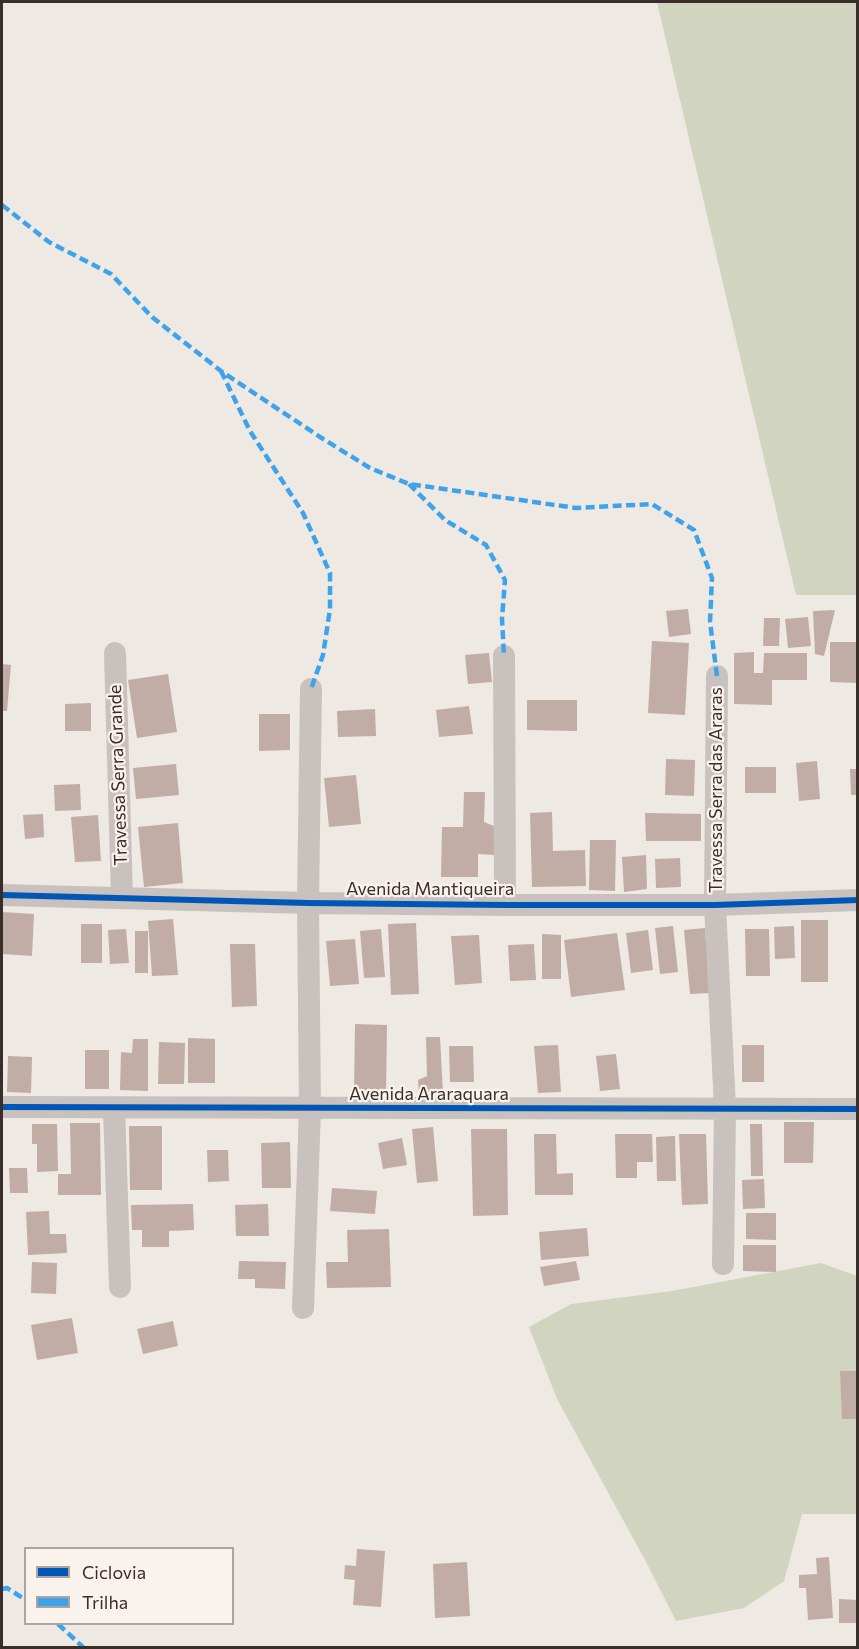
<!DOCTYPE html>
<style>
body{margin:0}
#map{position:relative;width:859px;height:1649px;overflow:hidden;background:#efe9e4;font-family:Commissioner,sans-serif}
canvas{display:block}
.frame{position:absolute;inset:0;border:3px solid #392e2a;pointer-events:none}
.legend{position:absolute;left:24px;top:1547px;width:210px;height:78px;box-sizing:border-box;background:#faf3ed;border:2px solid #ada49f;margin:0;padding:8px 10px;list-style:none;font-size:18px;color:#392e2a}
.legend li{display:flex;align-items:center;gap:12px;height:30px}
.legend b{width:30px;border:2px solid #ada49f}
</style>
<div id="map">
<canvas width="859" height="1649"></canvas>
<div class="frame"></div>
<ul class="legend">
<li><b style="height:8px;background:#0057b8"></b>Ciclovia</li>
<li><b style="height:8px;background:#3fa3eb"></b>Trilha</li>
</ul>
</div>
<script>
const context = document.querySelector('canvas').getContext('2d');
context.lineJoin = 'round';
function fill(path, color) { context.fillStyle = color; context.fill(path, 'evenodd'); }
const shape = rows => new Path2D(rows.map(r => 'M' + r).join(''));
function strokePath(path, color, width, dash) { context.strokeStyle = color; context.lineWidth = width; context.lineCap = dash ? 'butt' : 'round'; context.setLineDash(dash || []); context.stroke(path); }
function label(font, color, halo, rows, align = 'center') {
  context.font = font + ' Commissioner,sans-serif'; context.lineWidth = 4.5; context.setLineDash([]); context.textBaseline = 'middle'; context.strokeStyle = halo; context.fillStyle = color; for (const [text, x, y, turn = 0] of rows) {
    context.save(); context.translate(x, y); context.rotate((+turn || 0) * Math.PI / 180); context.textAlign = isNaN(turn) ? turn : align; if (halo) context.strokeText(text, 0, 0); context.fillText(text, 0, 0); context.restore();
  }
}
const green = shape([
 [657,2,857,2,857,595,796,595],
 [821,1263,857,1276,857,1514,802,1514,784,1581,744,1608,676,1621,645,1560,557,1399,529,1327,571,1304,672,1291]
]);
const building = shape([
 [688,609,691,634,669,637,666,611],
 [835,610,824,656,815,654,813,611],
 [808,617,811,646,788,648,785,619],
 [764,618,780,618,779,646,763,646],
 [652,641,689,643,685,715,648,713],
 [830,642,858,642,858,683,830,682],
 [754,652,754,673,763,673,764,653,807,653,807,680,772,680,772,705,734,704,734,653],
 [489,653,492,682,468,684,465,655],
 [2,664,11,665,7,711,2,711],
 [168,674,177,732,137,738,128,680],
 [527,700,577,700,577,731,527,730],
 [91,703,91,731,65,731,65,704],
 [469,706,473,734,439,737,436,710],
 [375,709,376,736,338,737,337,711],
 [259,714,290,714,290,750,259,751],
 [666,759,695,760,694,796,665,795],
 [817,761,820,799,799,801,796,763],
 [176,764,179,795,136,799,133,768],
 [745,767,776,767,776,793,745,793],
 [850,769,858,769,858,795,851,795],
 [356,775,361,824,329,827,324,778],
 [80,784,81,810,55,811,54,785],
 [464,792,485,792,484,822,494,826,494,855,478,854,478,877,441,877,442,827,463,827],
 [552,812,553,851,585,850,586,886,532,887,530,813],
 [645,813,701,814,701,841,646,841],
 [43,814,44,837,25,839,23,815],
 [98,815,101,861,75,862,71,817],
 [178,823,183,883,144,887,138,827],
 [590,840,616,840,615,891,589,890],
 [646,855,647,889,624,892,622,857],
 [680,858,681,887,656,888,655,859],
 [2,912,34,914,32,956,2,954],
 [173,919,178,975,152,976,148,921],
 [801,920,828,920,828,982,801,982],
 [416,923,419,994,391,995,388,924],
 [81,924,102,924,102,963,81,963],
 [673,926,678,972,660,974,655,928],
 [794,926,795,958,775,959,774,927],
 [705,928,710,993,690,994,684,930],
 [126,929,129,963,110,964,108,930],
 [381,929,385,977,364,978,360,931],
 [745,929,769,929,770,976,746,976],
 [648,930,653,970,631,973,626,933],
 [135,931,148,931,148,973,135,973],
 [617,933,625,990,571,997,564,940],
 [542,934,561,935,561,979,542,979],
 [479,935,482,983,455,985,451,936],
 [355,939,359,984,330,986,326,941],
 [230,944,255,944,257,1006,232,1007],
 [534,944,536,980,510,981,508,945],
 [355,1024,387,1025,386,1094,354,1093],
 [426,1037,440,1037,443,1093,419,1093,418,1080,427,1076],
 [188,1038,215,1039,215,1083,188,1083],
 [133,1039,148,1039,148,1091,120,1090,121,1052,132,1053],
 [159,1042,185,1043,184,1084,158,1084],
 [558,1045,561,1092,538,1093,534,1046],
 [742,1045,764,1045,764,1082,742,1082],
 [449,1046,473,1046,474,1082,450,1082],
 [85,1050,109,1050,109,1089,85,1089],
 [616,1054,620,1089,600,1091,596,1056],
 [8,1056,32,1057,31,1093,7,1092],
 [784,1122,814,1122,813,1163,784,1163],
 [70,1123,100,1123,101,1195,58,1195,58,1174,71,1174],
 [32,1124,57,1124,58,1171,37,1172,37,1144,32,1144],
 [750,1124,762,1124,763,1176,751,1176],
 [129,1126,162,1126,162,1190,130,1190],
 [433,1127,438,1181,417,1183,412,1129],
 [471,1129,507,1129,508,1215,473,1216],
 [534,1134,556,1134,557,1174,573,1173,573,1195,535,1195],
 [615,1134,652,1134,653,1162,637,1162,637,1178,616,1178],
 [679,1134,706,1134,708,1204,682,1205],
 [675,1136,676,1181,657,1181,656,1137],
 [402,1138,407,1165,383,1169,378,1143],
 [290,1142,291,1188,262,1188,261,1143],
 [207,1150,228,1150,229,1181,208,1182],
 [9,1168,27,1168,28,1193,10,1193],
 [764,1179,765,1208,743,1209,742,1180],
 [332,1188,377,1191,375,1214,330,1211],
 [193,1204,194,1230,169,1231,169,1247,142,1247,142,1230,132,1230,131,1205],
 [268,1204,269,1236,236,1236,235,1205],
 [49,1211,50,1234,66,1234,67,1253,28,1255,26,1212],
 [746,1213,776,1213,776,1240,746,1239],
 [587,1228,589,1256,541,1260,539,1232],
 [389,1229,391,1287,327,1288,326,1262,348,1262,347,1230],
 [743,1245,776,1245,776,1272,743,1271],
 [239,1261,286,1262,285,1289,255,1288,255,1279,238,1279],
 [576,1261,580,1280,544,1286,540,1267],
 [32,1262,57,1263,56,1294,31,1293],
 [72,1318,78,1353,37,1360,31,1325],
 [173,1321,178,1346,143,1354,137,1329],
 [840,1371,858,1371,858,1419,842,1419],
 [357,1549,385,1551,381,1607,353,1605,355,1580,344,1579,345,1565,356,1566],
 [829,1557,833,1618,808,1620,806,1588,799,1588,799,1575,817,1574,816,1558],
 [467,1562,470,1616,435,1618,433,1564],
 [839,1599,858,1600,858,1623,839,1623]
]);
const street = shape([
 [115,653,122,898],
 [504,656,505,905],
 [717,676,715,905,725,1108,723,1264],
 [2,895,308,903,505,905,715,905,858,900],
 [2,1107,858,1109],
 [114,1108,120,1287],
 [303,1308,310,1109,308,903,311,689]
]);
const quiet = shape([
 [2,205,49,242,111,274,152,317,221,371,320,437,370,468,409,484,576,508,652,504,694,530,712,578,710,622,717,676],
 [221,371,250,431,303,513,330,573,330,609,323,655,311,689],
 [409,484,445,520,486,545,505,580,502,619,504,656],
 [2,1589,7,1588,26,1600],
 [58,1624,84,1648]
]);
const cycleway = shape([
 [2,895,308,903,505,905,715,905,858,900],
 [2,1107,858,1109]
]);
const streetNames = [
 ["Travessa Serra Grande",118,775,-92],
 ["Travessa Serra das Araras",716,790,-90],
 ["Avenida Mantiqueira",430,889],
 ["Avenida Araraquara",429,1094]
];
fill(green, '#d1d4bf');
fill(building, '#c2aca6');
strokePath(street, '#c8c1bd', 22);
strokePath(quiet, '#3fa3eb', 4.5, [9, 4.5]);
strokePath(cycleway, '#0057b8', 6);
label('18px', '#392e2a', '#faf3ed', streetNames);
</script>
